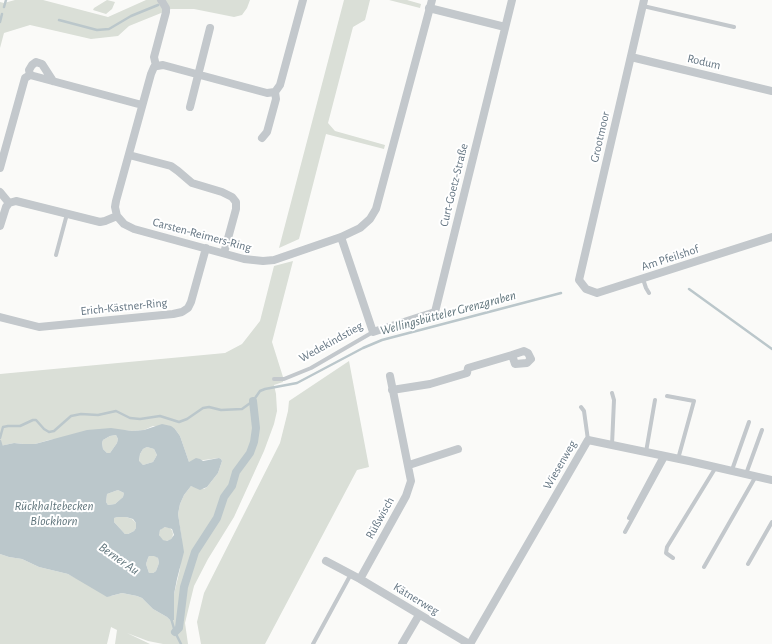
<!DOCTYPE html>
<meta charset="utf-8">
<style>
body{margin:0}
canvas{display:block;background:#fafaf8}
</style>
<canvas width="772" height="644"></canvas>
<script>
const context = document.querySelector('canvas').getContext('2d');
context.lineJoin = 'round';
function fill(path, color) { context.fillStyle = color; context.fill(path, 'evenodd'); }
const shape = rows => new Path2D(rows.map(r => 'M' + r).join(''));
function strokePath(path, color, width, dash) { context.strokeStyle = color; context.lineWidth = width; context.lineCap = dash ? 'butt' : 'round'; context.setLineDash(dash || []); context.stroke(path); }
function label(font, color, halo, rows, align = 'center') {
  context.font = font + ' "Alegreya Sans",sans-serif'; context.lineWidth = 4; context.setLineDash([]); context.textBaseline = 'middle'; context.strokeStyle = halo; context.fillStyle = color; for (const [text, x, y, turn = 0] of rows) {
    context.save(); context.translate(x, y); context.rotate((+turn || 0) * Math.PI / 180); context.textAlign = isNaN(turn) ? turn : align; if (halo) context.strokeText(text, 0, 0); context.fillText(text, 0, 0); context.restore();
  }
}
const green = shape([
 [15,0,43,0,108,17,146,0,250,0,247,8,242,15,234,17,194,9,171,9,129,26,118,36,91,39,30,25,4,33,0,48,0,2,4,3],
 [107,0,115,2,112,9,106,14,93,10,94,8],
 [344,0,370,0,365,20,353,27,328,123,335,131,385,145,384,149,326,134,299,239,279,248],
 [389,0,407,0,421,4,420,8],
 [293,261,272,342,283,377,283,382,274,385,276,394,277,411,274,424,264,451,234,517,208,559,194,586,185,623,188,644,163,644,148,641,127,633,150,644,115,644,117,630,111,627,107,644,0,644,0,554,9,557,22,559,39,567,68,574,111,596,122,593,137,596,142,598,153,609,167,617,171,621,174,620,174,594,180,569,182,541,178,514,180,504,184,495,191,486,204,489,207,487,218,473,222,461,221,459,219,458,189,462,180,436,175,429,153,426,144,430,132,431,123,430,49,440,35,444,23,444,14,443,0,446,0,374,225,353,242,344,260,321,274,266],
 [349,361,369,467,357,470,265,644,201,644,197,622,204,593,280,443,288,411,289,401],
 [116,435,118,439,117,443,110,453,107,453,103,449,102,443,103,440,110,436],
 [147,447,154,449,157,455,153,462,143,465,139,462,140,454,143,449],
 [118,490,124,493,123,497,115,504,108,505,106,502,107,494],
 [118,517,126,517,132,519,136,523,136,528,134,531,128,534,125,534,114,522,114,518],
 '159 534a7 7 0 1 1 14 0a7 7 0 1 1-14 0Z',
 [154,555,158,558,159,563,156,571,153,573,149,573,146,564,148,558,149,556]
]);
const water = shape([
 [162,424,171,426,175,429,180,436,189,462,196,458,200,459,203,461,219,458,221,459,222,461,218,473,207,487,200,490,191,486,184,495,180,504,178,514,184,552,177,579,174,594,174,620,171,621,167,617,153,609,142,598,137,596,122,593,107,597,68,574,39,567,22,559,9,557,0,554,0,446,14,443,23,444,35,444,87,430,111,428,132,431,144,430],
 [116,435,118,439,117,443,110,453,107,453,103,449,102,443,103,440,110,436],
 [147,447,154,449,157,455,153,462,143,465,139,461,140,454,143,449],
 [118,490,124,493,123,497,115,504,108,505,106,502,107,494],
 [118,517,126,517,133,519,136,523,136,528,134,531,128,534,125,534,114,522,114,518],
 [165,527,172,529,174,535,171,539,167,541,163,540,159,535,160,530],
 [154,556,158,558,159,563,156,571,153,573,149,573,146,564,148,558,149,556]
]);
const stream = shape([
 [4,7,6,0],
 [59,20,97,30,109,29,131,16,158,5],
 [0,22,2,14],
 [689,289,772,349],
 [0,438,3,427,8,426,20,426,33,420,36,420,44,429,49,432,54,431,71,416,81,414,98,415,116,411,130,418,140,419,160,416,179,422,187,419,203,408,209,407,221,410,242,409,253,401,260,391,265,389,297,383,363,348,382,340,561,293],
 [0,441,2,448],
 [171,618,175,632,181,644]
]);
const canal = shape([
 [175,632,179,628,184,587,195,552,217,518,224,497,232,486,236,472,250,453,254,442,256,428,253,401]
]);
const lane = shape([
 [643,6,734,27],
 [56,255,67,214],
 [643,279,646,288,649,293],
 [274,379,284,379,311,368,373,332],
 [667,396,694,401,678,459],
 [581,407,584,411,588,440],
 [612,445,614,400,612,393],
 [646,452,655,400],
 [732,470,749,422],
 [746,474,762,430],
 [629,518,662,456],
 [625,532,666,457],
 [673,558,666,553,667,547,716,467],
 [748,564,772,522],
 [704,567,756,476],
 [313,644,351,574]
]);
const street = shape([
 [303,0,280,85,275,92,267,93,163,65,157,66,154,67,151,74,116,201,115,207,117,216,124,224,134,229,244,259,263,261,274,260,341,237,360,228,370,219,376,209,432,0],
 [644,0,579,280,586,289,597,293,772,237],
 [429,8,505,27],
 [631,57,772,91],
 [156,66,154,57,166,12,166,8,161,0],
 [53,81,42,64,36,62,32,65,29,70,30,75,142,105],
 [190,107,210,28],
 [262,138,267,132,276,99,275,92],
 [129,155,171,166,178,171,192,183,222,192,232,197,236,202,236,209,224,253],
 [0,168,25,78,30,75],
 [0,192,9,203],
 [0,226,6,207,9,203,16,201,100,222,105,221,117,216],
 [341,237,373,332,435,312,512,0],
 [0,317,39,327,173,314,182,312,188,308,191,302,206,248],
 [392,390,430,384,467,373,468,368,512,355,515,364,527,363,531,359,528,353,524,351,512,355],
 [409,465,458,449],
 [326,561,360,579,469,644],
 [360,579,406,496,411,481,390,376],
 [402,644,419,615],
 [470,644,588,440,689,461,772,480]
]);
const streetNames = [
 ["Rodum",704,62,13],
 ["Grootmoor",600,137,-77],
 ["Curt-Goetz-Straße",454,185,-76],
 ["Carsten-Reimers-Ring",202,235,15],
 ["Am Pfeilshof",670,258,-18],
 ["Erich-Kästner-Ring",124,307,-6],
 ["Wedekindstieg",331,342,-29],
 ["Wiesenweg",560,465,-60],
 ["Rüßwisch",380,518,-61],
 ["Kätnerweg",416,599,31]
];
const waterNames = [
 ["Wellingsbütteler Grenzgraben",448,313,-15],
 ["Rückhaltebecken",54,506],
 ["Blockhorn",54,521],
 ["Berner Au",119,559,35]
];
fill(green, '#dadfd7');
fill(water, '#bbc7cb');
strokePath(stream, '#bbc7cb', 2.5);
strokePath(canal, '#bbc7cb', 8);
strokePath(lane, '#c3c8cc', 4);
strokePath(street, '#c3c8cc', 8);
label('12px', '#657683', '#fff', streetNames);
label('italic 13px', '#60757c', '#fff', waterNames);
</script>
